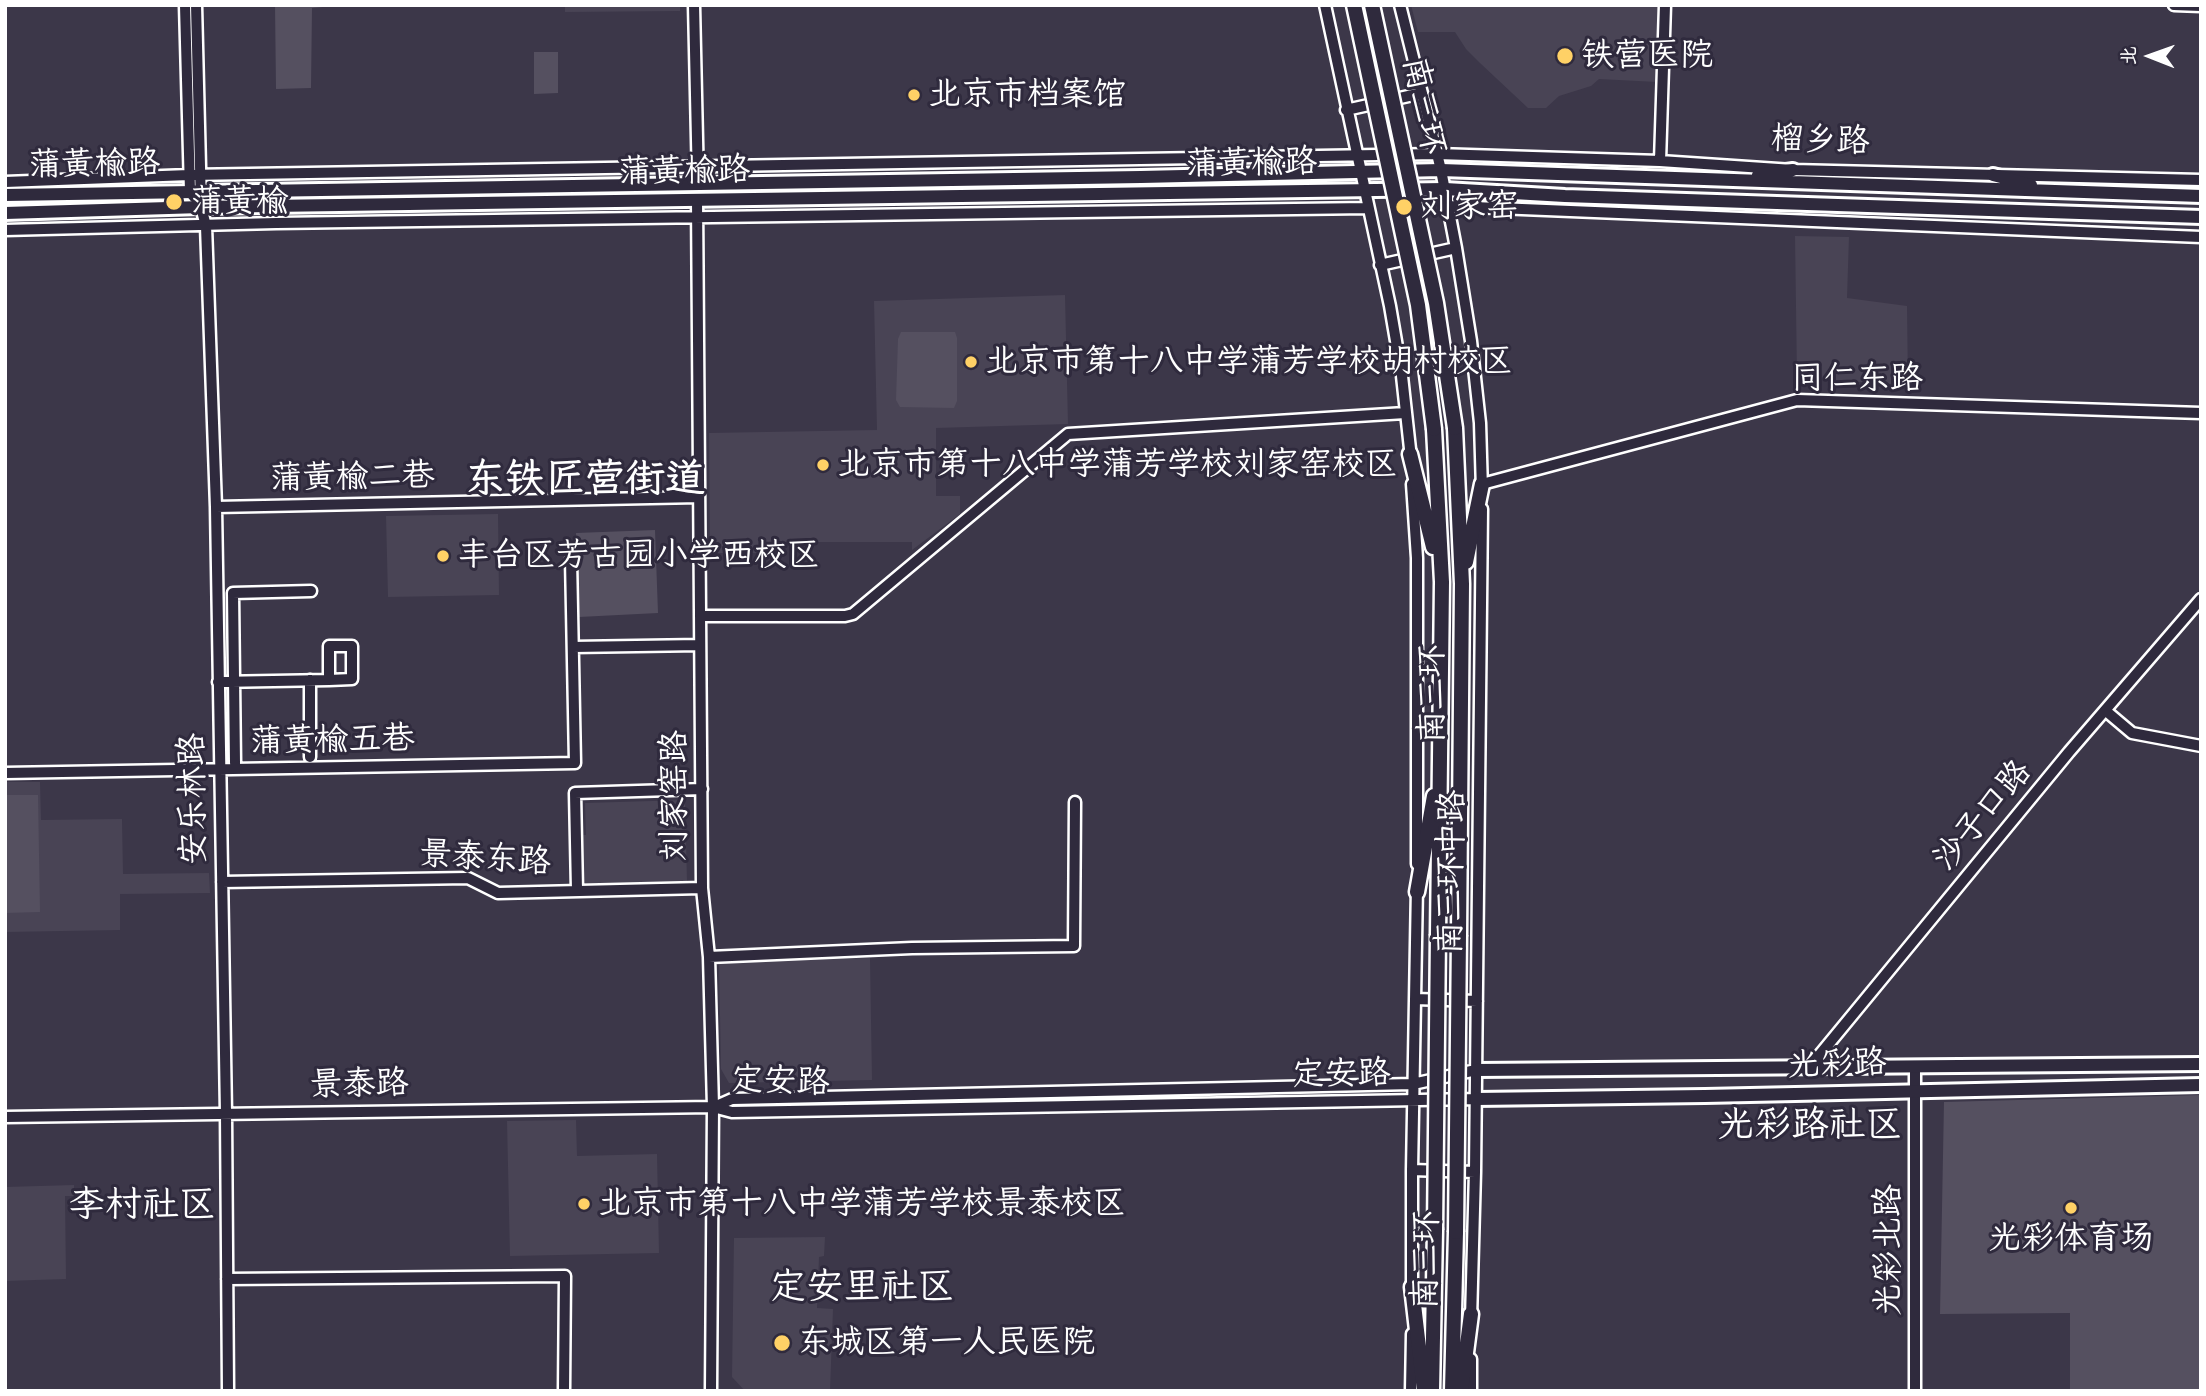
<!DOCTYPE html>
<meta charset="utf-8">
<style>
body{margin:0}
#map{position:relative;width:2206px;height:1396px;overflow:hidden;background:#3c3749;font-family:Caveat,"LXGW WenKai TC",sans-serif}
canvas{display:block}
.frame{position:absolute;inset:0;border:7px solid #fff;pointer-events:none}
.north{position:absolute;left:2115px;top:21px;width:70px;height:70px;-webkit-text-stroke:5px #2f2a3d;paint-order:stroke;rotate:271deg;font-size:19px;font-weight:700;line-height:28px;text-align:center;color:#fff}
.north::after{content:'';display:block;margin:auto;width:24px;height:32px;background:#fff;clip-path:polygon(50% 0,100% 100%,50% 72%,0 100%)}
</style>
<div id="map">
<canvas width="2206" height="1396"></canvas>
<div class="frame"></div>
<div class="north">北</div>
</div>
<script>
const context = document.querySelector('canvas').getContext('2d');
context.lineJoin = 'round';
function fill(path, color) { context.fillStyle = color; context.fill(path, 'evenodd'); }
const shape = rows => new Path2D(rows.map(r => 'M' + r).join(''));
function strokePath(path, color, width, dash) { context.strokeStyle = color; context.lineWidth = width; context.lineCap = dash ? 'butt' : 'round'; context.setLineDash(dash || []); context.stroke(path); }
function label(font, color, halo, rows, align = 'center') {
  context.font = font + ' Caveat,"LXGW WenKai TC",sans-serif'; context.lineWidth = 6; context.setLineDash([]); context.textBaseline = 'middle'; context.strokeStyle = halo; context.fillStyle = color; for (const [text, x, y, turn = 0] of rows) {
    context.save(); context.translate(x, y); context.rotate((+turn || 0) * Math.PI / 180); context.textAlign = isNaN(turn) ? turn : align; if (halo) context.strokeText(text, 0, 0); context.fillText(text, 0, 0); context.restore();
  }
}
const built = shape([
 [565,5,680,5,680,11,565,12],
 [1411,5,1659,5,1657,82,1599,79,1591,86,1559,96,1546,108,1528,108,1480,63,1466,49,1455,32,1418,32],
 [1795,236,1849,237,1847,298,1907,306,1908,385,1797,378],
 [1065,295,1068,424,936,428,936,496,960,496,960,514,912,550,912,542,783,542,783,553,710,553,709,433,877,430,874,301],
 [498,514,499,595,388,597,386,516],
 [5,782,40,782,41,820,122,819,123,874,209,873,210,893,120,894,120,930,5,932],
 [685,800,687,882,581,884,580,835,586,835,585,803],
 [870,958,872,1080,729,1083,721,1069,719,961],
 [576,1120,577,1156,657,1154,659,1253,510,1256,507,1121],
 [74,1185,74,1196,65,1196,66,1279,5,1281,5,1187],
 [825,1237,824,1256,819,1257,817,1308,833,1309,830,1391,745,1391,732,1377,734,1238]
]);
const green = shape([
 [275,5,345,5,312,8,311,88,276,89],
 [534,52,558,52,558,93,534,94],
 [901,332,955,332,957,338,957,401,954,408,900,407,896,400,898,339],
 [655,530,658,613,579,617,576,533],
 [5,795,38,795,40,912,5,913],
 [2201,1095,2201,1391,2070,1391,2070,1313,1940,1314,1944,1102]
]);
const minor = shape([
 [185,5,190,191,193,196],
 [196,5,201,207,206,226,216,507,226,1113,228,1391],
 [694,5,698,184],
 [1325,5,1390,306,1402,376,1411,458],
 [1400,5,1441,170,1456,248,1471,341,1480,423,1482,490],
 [2174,5,2201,6],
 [1346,110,1422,93],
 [1660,161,1665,5],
 [5,182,189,175,1437,154,1660,161,1793,170,2201,180],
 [697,200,702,888,709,957,713,1107,711,1391],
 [1449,206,2201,237],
 [5,230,276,223,1368,208],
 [1380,265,1456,248],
 [1412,484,1417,558,1417,864],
 [1482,484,1797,400,2201,413],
 [216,507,699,497],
 [700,616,845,616,853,614,1068,434,1405,413],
 [573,647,700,645],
 [218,682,329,680,329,646,352,646,352,679,329,680],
 [2106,711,2132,733,2201,746],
 [310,757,310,680],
 [235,763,233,593,311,591],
 [5,773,575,763,571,559],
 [222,882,468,878,498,893,702,888],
 [577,890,575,793,702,789],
 [709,957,912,948,1074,946,1075,802],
 [1415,999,1477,1001],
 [1808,1069,2069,752,2201,599],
 [714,1107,732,1099,1413,1084,1476,1070],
 [5,1117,713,1107,732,1112,1476,1099],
 [1412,1170,1475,1172],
 [227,1279,565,1276,564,1391],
 [1412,1291,1412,1170,1417,886],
 [1471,1319,1475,1172,1482,509],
 [1411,1391,1412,1334],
 [1471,1391,1471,1359],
 [1915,1391,1915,1067]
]);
const major = shape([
 [1758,175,1793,170],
 [1993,175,2031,185],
 [5,195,1141,177,1441,170,2201,196],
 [5,213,201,207,1445,189,1565,196,2201,217],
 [1476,1070,2201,1064],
 [1476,1099,1705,1096,2201,1085]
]);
const highway = shape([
 [1455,428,1462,584,1459,935],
 [1434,429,1442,582,1438,934],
 [1410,454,1433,547],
 [1466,562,1482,484],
 [1417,892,1434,796],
 [1412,1287,1424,1391],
 [1432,1391,1435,1230],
 [1452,1391,1456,1232],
 [1461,1391,1471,1314]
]);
const highwayBridge = shape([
 [1354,5,1418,305,1434,429],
 [1372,5,1436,303,1455,428],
 [1435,1230,1438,934],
 [1456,1232,1459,935]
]);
const markers = [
 [1565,56,9,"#ffd166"],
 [914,95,7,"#ffd166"],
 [174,202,9,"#ffd166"],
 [1404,207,9,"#ffd166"],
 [971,362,7,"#ffd166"],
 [823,465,7,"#ffd166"],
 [443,556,7,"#ffd166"],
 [584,1204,7,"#ffd166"],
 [2071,1208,7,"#ffd166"],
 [782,1343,9,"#ffd166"]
];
const poiNames = [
 ["铁营医院",1581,56],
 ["北京市档案馆",928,95],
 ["蒲黄榆",190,202],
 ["刘家窑",1420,207],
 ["北京市第十八中学蒲芳学校胡村校区",985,362],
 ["北京市第十八中学蒲芳学校刘家窑校区",837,465],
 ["丰台区芳古园小学西校区",457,556],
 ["北京市第十八中学蒲芳学校景泰校区",598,1204],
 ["光彩体育场",2071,1239,"center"],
 ["东城区第一人民医院",798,1343]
];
const streetNames = [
 ["南三环",1423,106,78],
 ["榴乡路",1820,141,2],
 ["蒲黄榆路",1251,164,-1],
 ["蒲黄榆路",94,165,-1],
 ["蒲黄榆路",684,172,-1],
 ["同仁东路",1857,379],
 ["蒲黄榆二巷",352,478,-1],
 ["南三环",1433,694,-90],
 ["蒲黄榆五巷",332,741,-1],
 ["刘家窑路",675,796,-90],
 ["安乐林路",194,799,-91],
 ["沙子口路",1983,816,-50],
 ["景泰东路",485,859,4],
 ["南三环中路",1452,872,-89],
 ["光彩路",1837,1065,-2],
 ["定安路",1341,1075,-1],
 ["定安路",780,1082,2],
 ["景泰路",359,1085,-1],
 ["光彩北路",1889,1250,-90],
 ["南三环",1427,1260,-89]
];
const quarterNames = [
 ["光彩路社区",1810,1126],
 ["李村社区",142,1206],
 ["定安里社区",862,1288]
];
const districtNames = [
 ["东铁匠营街道",585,481]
];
fill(built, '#494455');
fill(green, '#555060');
strokePath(minor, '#fff', 15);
strokePath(major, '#fff', 18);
strokePath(highway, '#fff', 19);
strokePath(minor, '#2f2a3d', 10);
strokePath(major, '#2f2a3d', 12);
strokePath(highway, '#2f2a3d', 14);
strokePath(highwayBridge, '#fff', 19, []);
strokePath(highwayBridge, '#2f2a3d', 14);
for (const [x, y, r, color] of markers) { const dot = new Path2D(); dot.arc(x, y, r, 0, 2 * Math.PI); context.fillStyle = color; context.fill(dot); strokePath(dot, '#2f2a3d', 2.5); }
label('33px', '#fff', '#2f2a3d', poiNames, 'left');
label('33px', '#fff', '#2f2a3d', streetNames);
label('37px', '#fff', '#2f2a3d', quarterNames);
label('bold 40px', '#fff', '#2f2a3d', districtNames);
</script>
